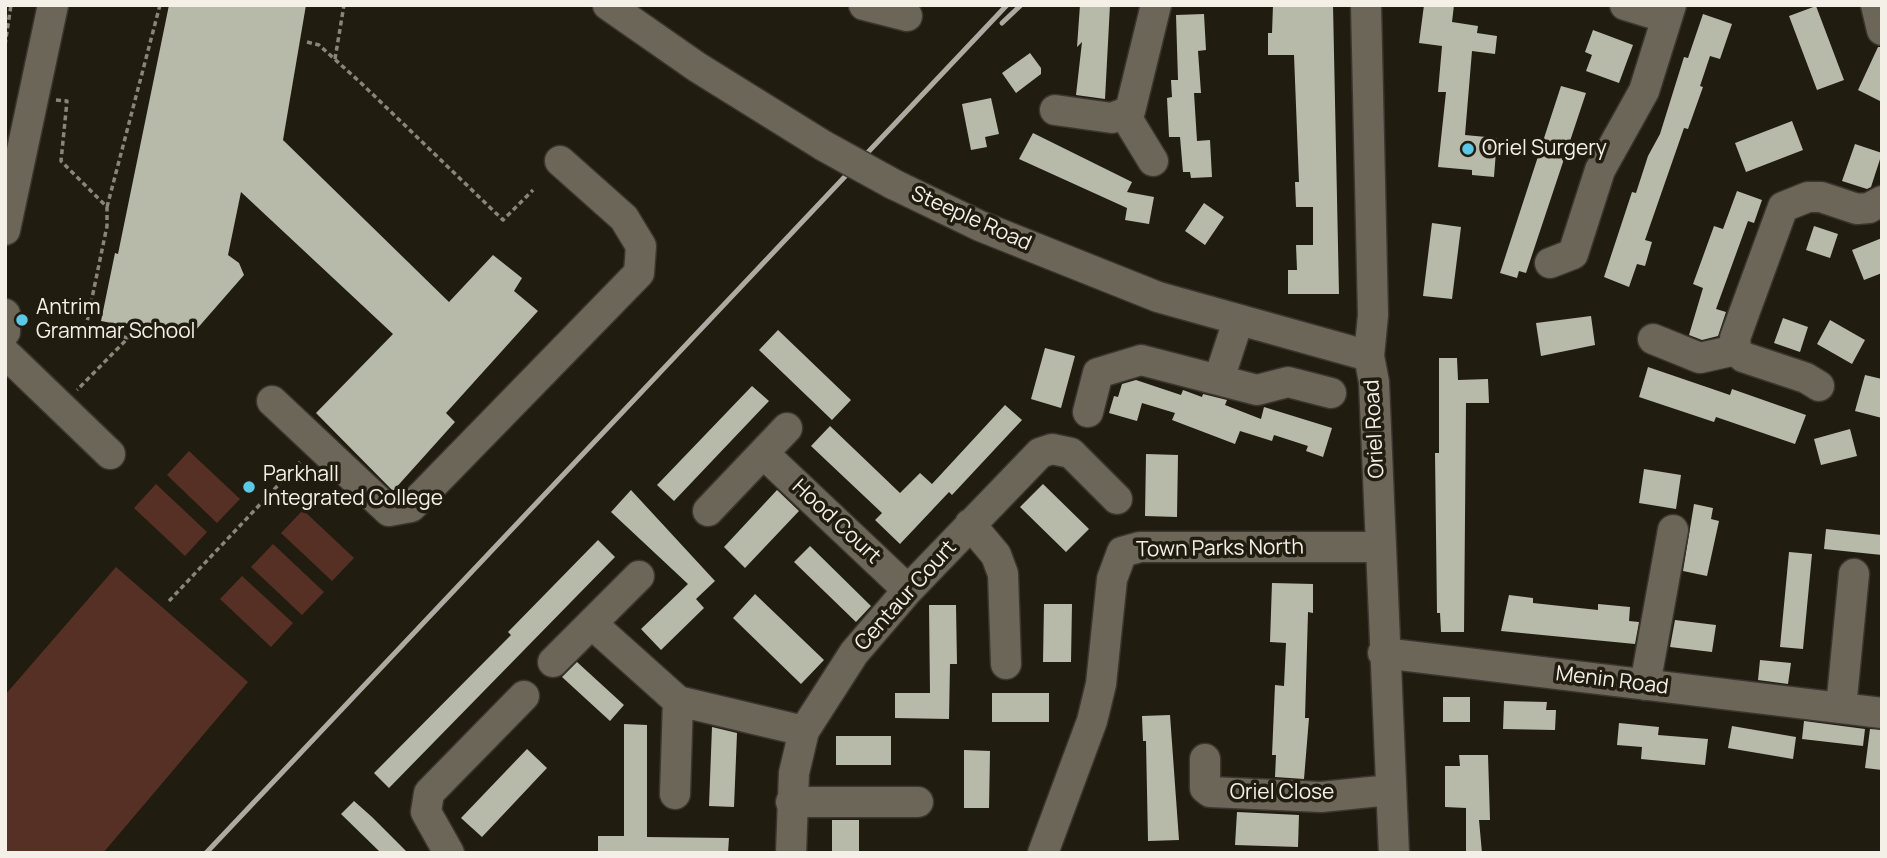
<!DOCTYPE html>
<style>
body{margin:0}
#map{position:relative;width:1887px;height:858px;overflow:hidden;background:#211c10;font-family:Manrope,sans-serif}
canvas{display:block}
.frame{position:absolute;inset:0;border:7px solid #f4f0e8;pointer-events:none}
</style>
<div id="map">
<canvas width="1887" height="858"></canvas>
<div class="frame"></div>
</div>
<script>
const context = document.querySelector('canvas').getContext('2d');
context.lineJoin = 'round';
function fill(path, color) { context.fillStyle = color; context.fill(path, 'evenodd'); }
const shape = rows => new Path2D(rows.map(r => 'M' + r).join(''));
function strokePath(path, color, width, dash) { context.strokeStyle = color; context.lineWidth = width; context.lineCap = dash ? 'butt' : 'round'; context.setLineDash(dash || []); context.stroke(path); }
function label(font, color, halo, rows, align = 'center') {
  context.font = font + ' Manrope,sans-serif'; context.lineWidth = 7; context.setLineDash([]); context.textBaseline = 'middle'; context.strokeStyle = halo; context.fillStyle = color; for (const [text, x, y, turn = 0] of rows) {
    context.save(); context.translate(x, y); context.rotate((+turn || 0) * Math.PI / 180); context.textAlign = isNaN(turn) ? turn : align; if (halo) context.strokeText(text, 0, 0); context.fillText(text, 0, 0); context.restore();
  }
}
const green = shape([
 [189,451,240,499,217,523,167,475],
 [156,484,207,532,185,556,134,508],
 [303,510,354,558,332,581,281,533],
 [273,544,324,592,302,615,251,567],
 [116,567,248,682,103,853,5,853,5,695],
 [242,576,293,623,271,647,220,599]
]);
const building = shape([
 [169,5,306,5,283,140,449,302,493,255,522,278,514,291,538,311,446,413,455,422,393,491,316,413,393,334,241,192,228,255,239,263,244,275,189,338,101,321,115,253,118,254],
 [1080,5,1110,5,1105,99,1076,95,1082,42,1077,47],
 [1273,5,1333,5,1339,294,1288,294,1288,270,1297,270,1296,245,1313,245,1313,207,1296,207,1295,182,1299,182,1294,55,1268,55,1268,33,1272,33],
 [1424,5,1454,5,1452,22,1478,26,1477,33,1497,36,1495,54,1472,51,1465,135,1497,138,1494,177,1472,175,1472,170,1438,167,1446,92,1438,92,1442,46,1419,43],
 [1816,6,1844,80,1817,90,1789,16],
 [1204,14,1206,50,1198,51,1201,93,1194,93,1197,141,1210,140,1212,177,1191,178,1190,172,1183,172,1180,137,1169,137,1167,98,1172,97,1171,80,1178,80,1176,15],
 [1703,14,1732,24,1720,59,1710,56,1700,86,1703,87,1688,129,1684,128,1645,240,1652,242,1645,266,1637,264,1629,287,1604,277,1632,192,1636,193,1648,156,1660,134,1684,57,1688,58],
 [1593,30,1633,45,1619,83,1586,71,1592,55,1585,52],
 [1878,47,1882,47,1882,102,1858,90],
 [1030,53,1041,68,1041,74,1016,93,1002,73],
 [1561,86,1586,93,1526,273,1519,271,1517,278,1500,273],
 [991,98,999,134,985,137,987,147,971,150,962,104],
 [1792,121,1803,150,1746,172,1735,143],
 [1033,133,1132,182,1127,192,1154,197,1149,224,1125,220,1127,208,1019,159],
 [1855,144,1882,153,1871,187,1867,189,1842,181],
 [1737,191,1762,200,1754,223,1748,221,1716,309,1726,312,1718,336,1702,340,1689,335,1703,288,1693,284,1714,226,1723,229],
 [1204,203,1224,217,1205,245,1185,231],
 [1432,223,1461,227,1452,299,1423,296],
 [1814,226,1838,234,1830,258,1806,250],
 [1882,238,1882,273,1864,280,1852,250],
 [1591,316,1595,345,1541,356,1536,323],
 [1783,318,1808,327,1800,352,1774,343],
 [1830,320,1865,340,1852,364,1817,344],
 [778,330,851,400,832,420,759,350],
 [1045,348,1075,356,1061,408,1031,399],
 [1439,358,1457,358,1458,380,1488,379,1489,403,1466,403,1464,632,1441,632,1440,613,1437,613,1435,453,1439,453],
 [1648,367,1730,395,1732,389,1806,415,1795,444,1716,417,1714,422,1639,397],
 [1865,375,1882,379,1882,418,1855,411],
 [1136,380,1181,395,1183,390,1202,397,1203,394,1227,400,1225,405,1261,419,1264,407,1332,428,1323,457,1306,451,1308,446,1274,435,1272,441,1240,431,1235,444,1172,420,1175,413,1142,403,1137,421,1109,413,1114,396,1118,397,1122,384],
 [752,386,769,401,674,501,657,485],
 [1005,405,1022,420,952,495,949,492,900,544,875,520,882,513,811,446,830,426,900,493,920,473,932,484],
 [1850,429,1857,456,1821,465,1814,439],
 [1146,454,1178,455,1177,517,1145,516],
 [1644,469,1681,475,1676,509,1639,503],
 [1043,484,1089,529,1066,552,1020,507],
 [631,490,715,581,696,599,704,608,661,650,641,629,688,584,611,512],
 [777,490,799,511,745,568,724,547],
 [1694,504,1713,508,1711,519,1719,521,1707,576,1683,571],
 [1826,529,1882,535,1882,555,1824,549],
 [598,540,615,557,389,788,374,773,511,635,508,632],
 [810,546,871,606,856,622,794,562],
 [1789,552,1812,554,1803,649,1780,647],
 [1272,583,1313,584,1313,613,1308,612,1305,718,1309,718,1304,779,1275,777,1276,755,1272,755,1275,685,1284,686,1286,643,1270,642],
 [755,594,824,660,801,684,733,618],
 [1509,595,1533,598,1533,603,1598,610,1598,604,1630,607,1629,621,1639,622,1635,644,1501,631],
 [1044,604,1072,604,1071,662,1043,662],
 [929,605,956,605,957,664,950,664,949,719,895,718,895,693,930,693],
 [1675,620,1716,625,1712,652,1670,647],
 [1760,660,1791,663,1788,684,1758,680],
 [577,662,624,705,610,721,562,677],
 [992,693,1049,693,1049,722,992,722],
 [1443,697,1470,697,1470,722,1443,722],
 [1504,701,1547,702,1546,710,1556,710,1555,730,1503,729],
 [1170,715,1179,840,1148,841,1146,741,1143,741,1142,716],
 [1804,721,1865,729,1863,746,1802,739],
 [1619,723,1659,727,1658,735,1708,739,1705,765,1641,759,1642,747,1617,745],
 [624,724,647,725,647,837,729,838,728,853,598,853,598,836,624,836],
 [1732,726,1796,737,1793,759,1728,748],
 [712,727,737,733,734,807,709,806],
 [1870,729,1882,730,1882,770,1865,768],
 [836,736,891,736,891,765,836,765],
 [527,749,547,768,482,837,461,818],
 [964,750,990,751,989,808,964,808],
 [1459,755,1488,755,1490,820,1479,820,1482,853,1466,853,1466,808,1445,807,1445,766,1460,766],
 [354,801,372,817,408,853,381,853,341,814],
 [1237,812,1299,815,1298,847,1235,845],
 [832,820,859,820,859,853,832,853]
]);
const path = shape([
 [307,42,319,45,361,83,503,220,533,190],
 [5,45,11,5],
 [335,59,344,5],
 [56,100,67,101,61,161,107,207,107,226,86,327,128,338,77,390],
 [107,207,160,5],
 [169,601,300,462]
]);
const minor = shape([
 [608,5,697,67,824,146],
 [864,5,907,16],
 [1366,5,1373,315,1369,356,1374,382,1394,853],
 [1625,5,1667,18],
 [1876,5,1882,30],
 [1055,110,1112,118,1130,111,1156,5],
 [1125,115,1153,161],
 [893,184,980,226,1158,297,1369,356],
 [5,230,53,5],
 [1550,263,1573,254,1600,170,1644,91,1671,5],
 [5,314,5,332],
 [1653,339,1700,358,1736,350],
 [5,353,110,454],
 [1219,379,1238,321],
 [1819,386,1806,378,1743,357,1736,350,1735,338,1783,207,1808,197,1821,197,1857,209,1869,208,1882,201],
 [272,401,389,511,411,507,639,273,641,246,624,218,560,161],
 [1088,412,1098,373,1141,360,1257,390,1288,382,1331,393],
 [764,454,908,590],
 [708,511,787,428],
 [970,524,996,555,1003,574,1006,664],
 [592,624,678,701,804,731],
 [1383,653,1882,713],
 [553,662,639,576],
 [1645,685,1673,530],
 [1841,708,1854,574],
 [1205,759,1205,788,1210,792,1321,797,1390,790],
 [675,794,678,701],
 [791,802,918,802],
 [449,853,426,812,429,793,524,696],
 [791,853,794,773,804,731,854,653,908,590,1040,453,1052,449,1071,453,1117,499],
 [1043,853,1092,721,1101,684,1112,579,1122,552,1140,547,1380,547]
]);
const rail = shape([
 [1002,23,1021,5],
 [206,853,1007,5]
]);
const minorBridge = shape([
 [824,146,893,184]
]);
const markers = [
 [1468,149,7,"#5bc8e7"],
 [22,320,7,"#5bc8e7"],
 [249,487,7,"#5bc8e7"]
];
const poiNames = [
 ["Oriel Surgery",1482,149],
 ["Antrim",36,308],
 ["Grammar School",36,332],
 ["Parkhall",263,475],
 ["Integrated College",263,499]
];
const streetNames = [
 ["Steeple Road",971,219,24],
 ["Oriel Road",1375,429,-93],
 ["Hood Court",836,522,43],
 ["Town Parks North",1220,549,-1],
 ["Centaur Court",906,596,-48],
 ["Menin Road",1612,681,7],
 ["Oriel Close",1282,793]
];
fill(green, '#573025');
fill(building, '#b7baa9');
strokePath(minor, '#3a362f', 33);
strokePath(path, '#8a857b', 3.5, [5, 3.5]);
strokePath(minor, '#6b6657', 30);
strokePath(rail, '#afaaa1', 5);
strokePath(minorBridge, '#3a362f', 33, []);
strokePath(minorBridge, '#6b6657', 30);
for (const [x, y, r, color] of markers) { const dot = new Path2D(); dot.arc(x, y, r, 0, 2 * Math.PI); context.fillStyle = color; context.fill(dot); strokePath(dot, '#211c10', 2.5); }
label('21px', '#f4f0e8', '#211c10', poiNames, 'left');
label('21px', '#f4f0e8', '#211c10', streetNames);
</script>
